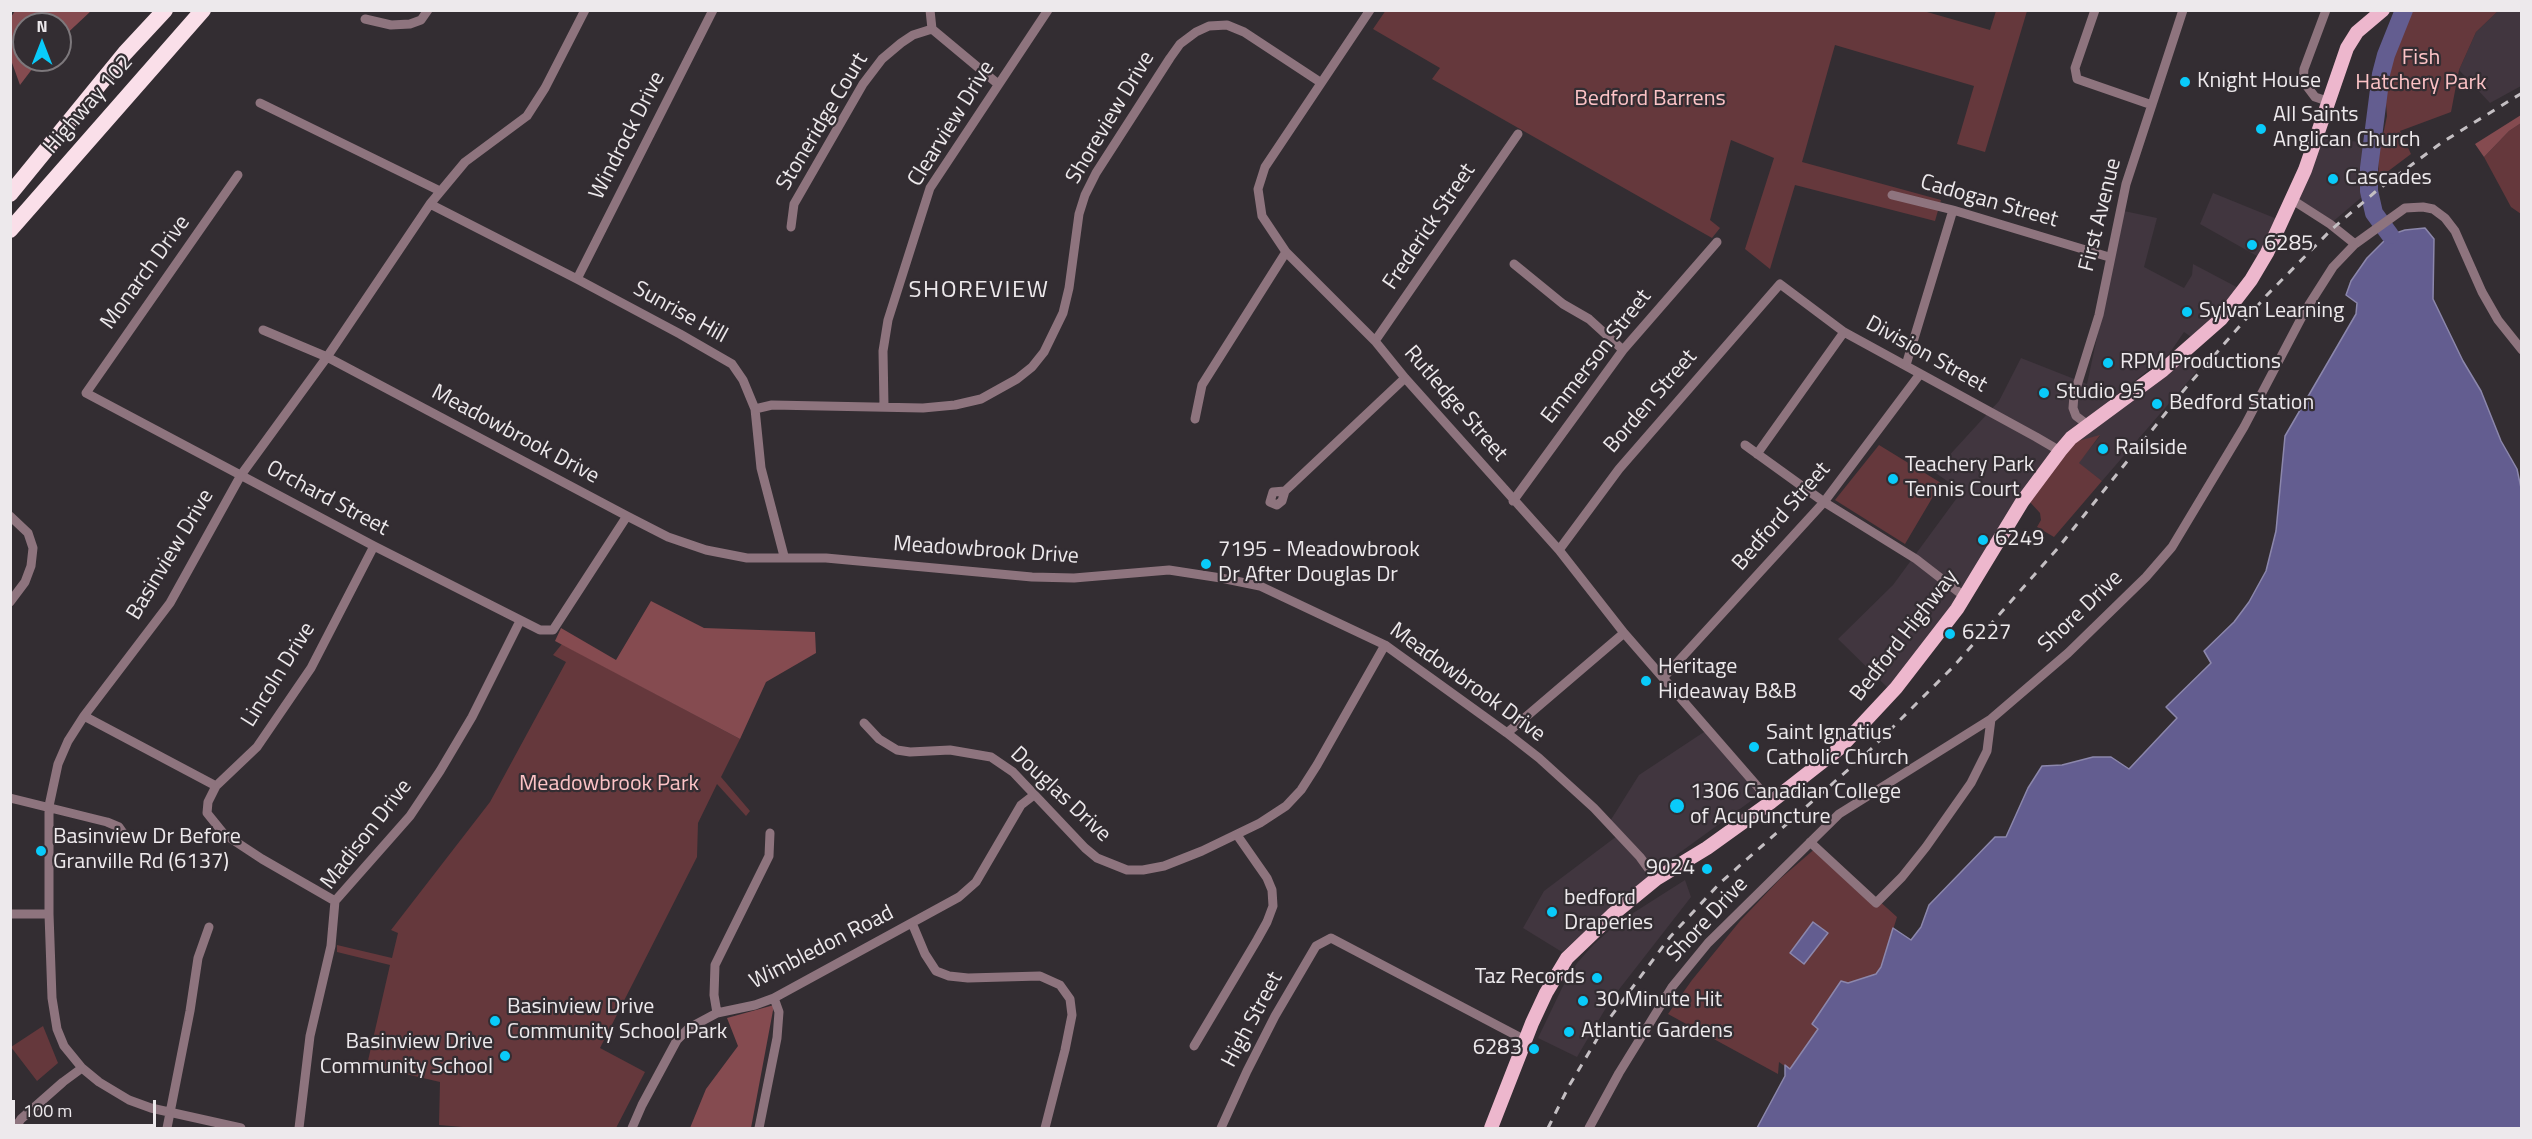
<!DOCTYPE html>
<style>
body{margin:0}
#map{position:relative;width:2532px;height:1139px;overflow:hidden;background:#332d32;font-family:"Titillium Web",sans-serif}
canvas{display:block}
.frame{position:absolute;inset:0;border:12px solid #ede9ec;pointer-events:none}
.north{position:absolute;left:12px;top:12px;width:60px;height:60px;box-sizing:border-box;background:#332d32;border:2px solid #7d787c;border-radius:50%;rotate:0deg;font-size:16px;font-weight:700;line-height:24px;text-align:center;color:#ede9ec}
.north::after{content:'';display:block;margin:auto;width:21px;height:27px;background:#09cbfa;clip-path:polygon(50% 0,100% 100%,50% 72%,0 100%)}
.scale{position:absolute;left:12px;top:1100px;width:144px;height:27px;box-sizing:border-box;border:3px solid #ede9ec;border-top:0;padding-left:8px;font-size:18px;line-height:21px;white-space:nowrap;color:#ede9ec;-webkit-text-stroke:4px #332d32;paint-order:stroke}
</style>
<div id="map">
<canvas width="2532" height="1139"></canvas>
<div class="frame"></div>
<div class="north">N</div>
<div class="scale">100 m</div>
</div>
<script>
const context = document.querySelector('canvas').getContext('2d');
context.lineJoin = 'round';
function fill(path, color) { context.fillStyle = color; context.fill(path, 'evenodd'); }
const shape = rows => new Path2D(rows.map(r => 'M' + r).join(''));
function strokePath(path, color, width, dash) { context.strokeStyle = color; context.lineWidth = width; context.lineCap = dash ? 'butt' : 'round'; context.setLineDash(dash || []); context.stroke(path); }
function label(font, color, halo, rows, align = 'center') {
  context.font = font + ' "Titillium Web",sans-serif'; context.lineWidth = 4.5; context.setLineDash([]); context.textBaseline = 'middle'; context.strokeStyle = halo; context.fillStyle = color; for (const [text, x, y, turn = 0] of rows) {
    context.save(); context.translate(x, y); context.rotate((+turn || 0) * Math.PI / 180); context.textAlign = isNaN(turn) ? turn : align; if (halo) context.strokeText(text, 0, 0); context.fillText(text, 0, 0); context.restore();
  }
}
const built = shape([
 [2498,11,2521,11,2521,86,2490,103,2459,70,2476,32],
 [2316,138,2372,143,2369,191,2330,224,2291,199],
 [2213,193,2282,221,2264,260,2200,224],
 [2124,211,2157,218,2144,267,2184,288,2192,275,2193,264,2248,293,2201,344,2184,332,2169,354,2073,429,1962,596,1890,690,1838,639,1893,585,1962,491,1934,472,1999,401,2021,358,2087,384],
 [2183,360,2197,371,2102,481,2078,463,2100,436,2074,442],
 [1707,730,1766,790,1671,859,1562,952,1523,928,1544,891,1617,836,1607,826,1639,775],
 [1685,880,1691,897,1610,1001,1577,1057,1538,1038,1562,988,1577,963,1594,944,1619,922]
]);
const green = shape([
 [1386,10,1920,10,1990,30,1996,11,2027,11,1985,152,1957,144,1974,86,1835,45,1802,162,1941,200,1935,221,1795,185,1770,269,1745,249,1774,158,1731,140,1710,220,1720,228,1712,238,1432,79,1440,68,1373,29],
 [2411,11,2498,11,2476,32,2459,70,2451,112,2400,131,2411,154,2379,178,2378,159,2387,116,2383,63,2386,52,2391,49,2404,18],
 [2521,123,2521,214,2511,207,2484,157,2509,131],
 [2100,435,2079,463,2102,481,2054,537,2037,527,2041,520,2040,513,2028,500,2074,442],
 [1879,445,1941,483,1905,544,1835,500],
 [562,644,740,739,721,777,750,811,746,816,717,784,698,823,697,857,600,1048,645,1072,616,1128,474,1128,439,1125,440,1082,367,1065,390,965,337,952,337,945,392,958,398,933,391,930,490,802,566,662,553,655],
 [1818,846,1897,917,1881,968,1875,975,1848,983,1841,982,1813,1024,1819,1029,1790,1070,1779,1062,1778,1074,1668,1014,1692,980,1740,921,1780,879],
 [43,1026,58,1063,37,1081,11,1047]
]);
const forest = shape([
 [15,11,15,10,91,11,60,40,60,24,24,24,24,60,39,60,20,85,11,60,11,17],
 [2521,115,2521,123,2509,131,2484,157,2475,144],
 [651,601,704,628,815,632,816,653,766,682,740,739,555,641,561,628,616,660],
 [774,1005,751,1128,690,1128,706,1089,738,1046,727,1018]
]);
const water = shape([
 [2425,228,2434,239,2433,299,2463,361,2481,391,2501,441,2517,469,2521,488,2521,1128,1757,1128,1785,1076,1785,1065,1790,1069,1818,1029,1812,1024,1841,981,1848,983,1876,974,1881,967,1893,928,1911,940,1921,927,1929,905,1995,837,2006,837,2028,788,2042,766,2062,765,2093,757,2111,757,2129,769,2177,718,2166,707,2211,663,2204,651,2234,622,2249,602,2266,571,2276,531,2285,436,2356,314,2357,303,2346,295,2351,281,2367,258,2390,235,2405,230,2425,228],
 [1813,922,1828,933,1804,964,1790,953,1813,922]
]);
const river = shape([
 [2390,235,2374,213,2369,191,2369,168,2381,74,2386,55,2404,10]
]);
const minor = shape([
 [930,10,932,29,998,84],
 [1370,10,1265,167,1258,189,1262,216,1286,252,1375,341,1405,378,1559,550,1624,633,1771,802],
 [2095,10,2075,68,2077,79,2152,105],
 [2326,10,2304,69,2303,81,2315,97,2327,101],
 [365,19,391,25,410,24,421,20,428,10],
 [260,103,440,191],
 [238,175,86,393,374,546,540,630,553,630,627,516],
 [1892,195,1953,210,2109,257],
 [2291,199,2330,224,2355,244],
 [430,204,577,279,680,334,732,364,743,380,755,409,761,468,784,556],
 [791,227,794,204,863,84,882,59,901,43,913,35,932,29],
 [1514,264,1563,304,1589,319,1623,350],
 [577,279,713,10],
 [263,330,327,357,627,516,668,537,706,550,747,558,826,558,1032,577,1074,578,1169,570,1221,578,1260,586,1385,645,1507,733,1539,758,1594,808,1640,857,1656,879],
 [1375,341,1518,134],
 [1906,365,1953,210],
 [884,406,883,351,888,320,930,188,1048,10],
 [755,409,772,405,923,408,955,405,981,399,1017,379,1032,367,1044,352,1063,313,1069,288,1079,214,1085,195,1096,173,1170,58,1180,44,1196,32,1209,26,1227,25,1244,32,1320,82],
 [1195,419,1202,385,1286,252],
 [2088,425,2076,416,2073,408,2074,395,2099,315,2126,184,2183,10],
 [1745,445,1824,502,1916,559,1965,597],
 [1757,454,1844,332],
 [1285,491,1273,492,1270,502,1277,505,1282,501,1285,491,1405,378],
 [1513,501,1623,350,1717,242],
 [10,516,28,533,33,548,31,566,25,582,10,602],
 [1559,550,1619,469,1780,284,1844,332,2036,437,2060,451],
 [1663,678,1824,502,1920,374],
 [84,716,216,786],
 [864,723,879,739,897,750,910,752,950,750,991,757,1013,772,1085,848,1097,858,1127,870,1143,870,1164,866,1202,851,1260,823,1286,806,1301,790,1317,765,1385,645],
 [1507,733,1624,633],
 [10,798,107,822,119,827,126,837],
 [1810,842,1876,903,1902,877,1926,847,1971,783,1987,751,1991,719],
 [335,901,262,859,224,834,207,813,208,802,216,786,257,747,311,668,374,546],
 [10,914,49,914],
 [912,923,925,954,936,971,949,976,968,978,1040,976,1060,985,1070,999,1072,1015,1065,1050,1045,1128],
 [717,1013,714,995,715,965,769,856,770,833],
 [1194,1046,1257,940,1267,922,1273,906,1272,890,1267,878,1237,835],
 [15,1128,21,1119,63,1082,82,1068],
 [167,1128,190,1011,198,958,209,927],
 [241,1128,151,1108,129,1100,99,1082,82,1068,64,1046,57,1029,52,998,49,914,49,806,58,764,68,741,84,716,170,603,241,475,327,357,430,204,465,162,527,116,545,88,585,10],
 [299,1128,310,1036,331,946,335,901,410,816,440,771,472,717,520,621],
 [632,1128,642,1105,677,1040,689,1028,717,1013,755,1005,774,998,959,897,976,882,1021,805,1034,795],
 [759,1128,777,1038,779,1012,774,998],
 [1221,1128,1247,1071,1275,1016,1316,946,1331,938,1525,1040],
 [1589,1128,1619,1073,1672,987,1708,943,1839,814,1991,719,2068,653,2146,577,2172,547,2244,427,2305,311,2333,267,2355,244,2405,208,2423,207,2433,209,2445,218,2455,231,2482,292,2498,320,2522,350]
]);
const primary = shape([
 [1491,1128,1532,1023,1546,993,1567,958,1612,915,1656,879,1707,848,1771,802,1840,748,1896,688,1957,609,2022,502,2060,451,2071,438,2163,370,2221,319,2251,280,2267,253,2305,170,2347,48,2357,32,2383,10]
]);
const motorway = shape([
 [10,194,125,53,165,10],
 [10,230,203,10]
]);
const rail = shape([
 [1548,1128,1569,1086,1609,1019,1670,937,1720,883,1866,754,1953,667,2058,548,2184,390,2266,296,2331,230,2375,192,2441,143,2522,93]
]);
const markers = [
 [2185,82,6,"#09cbfa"],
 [2261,129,6,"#09cbfa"],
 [2333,179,6,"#09cbfa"],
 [2252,245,6,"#09cbfa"],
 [2187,312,6,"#09cbfa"],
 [2108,363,6,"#09cbfa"],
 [2044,393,6,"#09cbfa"],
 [2157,404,6,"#09cbfa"],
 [2103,449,6,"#09cbfa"],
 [1893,479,6,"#09cbfa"],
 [1983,540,6,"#09cbfa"],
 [1206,564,6,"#09cbfa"],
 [1950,634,6,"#09cbfa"],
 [1646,681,6,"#09cbfa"],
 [1754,747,6,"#09cbfa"],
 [1677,806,8,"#09cbfa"],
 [41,851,6,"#09cbfa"],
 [1707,869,6,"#09cbfa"],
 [1552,912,6,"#09cbfa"],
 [1597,978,6,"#09cbfa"],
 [1583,1001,6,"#09cbfa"],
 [495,1021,6,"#09cbfa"],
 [1569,1032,6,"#09cbfa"],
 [1534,1049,6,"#09cbfa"],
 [505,1056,6,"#09cbfa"]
];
const parkNames = [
 ["Fish",2421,59],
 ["Hatchery Park",2421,84],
 ["Bedford Barrens",1650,100],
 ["Meadowbrook Park",609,785]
];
const poiNames = [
 ["Knight House",2197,82],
 ["All Saints",2273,116],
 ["Anglican Church",2273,141],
 ["Cascades",2345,179],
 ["6285",2264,245],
 ["Sylvan Learning",2199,312],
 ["RPM Productions",2120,363],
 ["Studio 95",2056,393],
 ["Bedford Station",2169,404],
 ["Railside",2115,449],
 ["Teachery Park",1905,466],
 ["Tennis Court",1905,491],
 ["6249",1995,540],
 ["7195 - Meadowbrook",1218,551],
 ["Dr After Douglas Dr",1218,576],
 ["6227",1962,634],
 ["Heritage",1658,668],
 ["Hideaway B&B",1658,693],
 ["Saint Ignatius",1766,734],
 ["Catholic Church",1766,759],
 ["1306 Canadian College",1690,793],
 ["of Acupuncture",1690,818],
 ["Basinview Dr Before",53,838],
 ["Granville Rd (6137)",53,863],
 ["9024",1695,869,"right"],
 ["bedford",1564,899],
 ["Draperies",1564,924],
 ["Taz Records",1585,978,"right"],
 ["30 Minute Hit",1595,1001],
 ["Basinview Drive",507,1008],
 ["Community School Park",507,1033],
 ["Atlantic Gardens",1581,1032],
 ["Basinview Drive",493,1043,"right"],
 ["Community School",493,1068,"right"],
 ["6283",1522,1049,"right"]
];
const streetNames = [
 ["Highway 102",89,105,-49],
 ["Shoreview Drive",1111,118,-59],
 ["Stoneridge Court",823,122,-59],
 ["Clearview Drive",952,124,-58],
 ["Windrock Drive",628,136,-63],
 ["Cadogan Street",1989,202,16],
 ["First Avenue",2101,215,-76],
 ["Frederick Street",1430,227,-56],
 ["Monarch Drive",146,273,-54],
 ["Sunrise Hill",680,313,29],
 ["Division Street",1926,355,29],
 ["Emmerson Street",1597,357,-52],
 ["Borden Street",1651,402,-49],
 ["Rutledge Street",1455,404,49],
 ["Meadowbrook Drive",515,435,28],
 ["Orchard Street",327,499,28],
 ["Bedford Street",1782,517,-49],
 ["Meadowbrook Drive",986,551,4],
 ["Basinview Drive",171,555,-59],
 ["Shore Drive",2081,612,-44],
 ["Bedford Highway",1905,636,-52],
 ["Lincoln Drive",279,675,-58],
 ["Meadowbrook Drive",1467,683,36],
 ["Douglas Drive",1060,795,43],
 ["Madison Drive",367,835,-52],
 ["Shore Drive",1708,920,-47],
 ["Wimbledon Road",822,948,-27],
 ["High Street",1253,1020,-62]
];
const neighbourhoodNames = [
 ["SHOREVIEW",979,291]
];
fill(built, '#41363f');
fill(green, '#65383c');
fill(forest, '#854b50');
fill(water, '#635d90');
strokePath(water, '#8c87ac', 1.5);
strokePath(river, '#635d90', 18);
strokePath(minor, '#8e747e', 9);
strokePath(primary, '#edb7cd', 14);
strokePath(motorway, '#fadfe9', 16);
strokePath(rail, '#c4bfc3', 3, [8, 8]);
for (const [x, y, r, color] of markers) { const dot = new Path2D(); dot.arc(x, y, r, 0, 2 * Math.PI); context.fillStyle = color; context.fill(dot); strokePath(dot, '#332d32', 2); }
label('22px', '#fcc3c6', '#332d32', parkNames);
label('22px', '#ede9ec', '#332d32', poiNames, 'left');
label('22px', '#ede9ec', '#332d32', streetNames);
context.letterSpacing = '1.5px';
label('24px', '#ede9ec', '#332d32', neighbourhoodNames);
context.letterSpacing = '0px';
</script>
